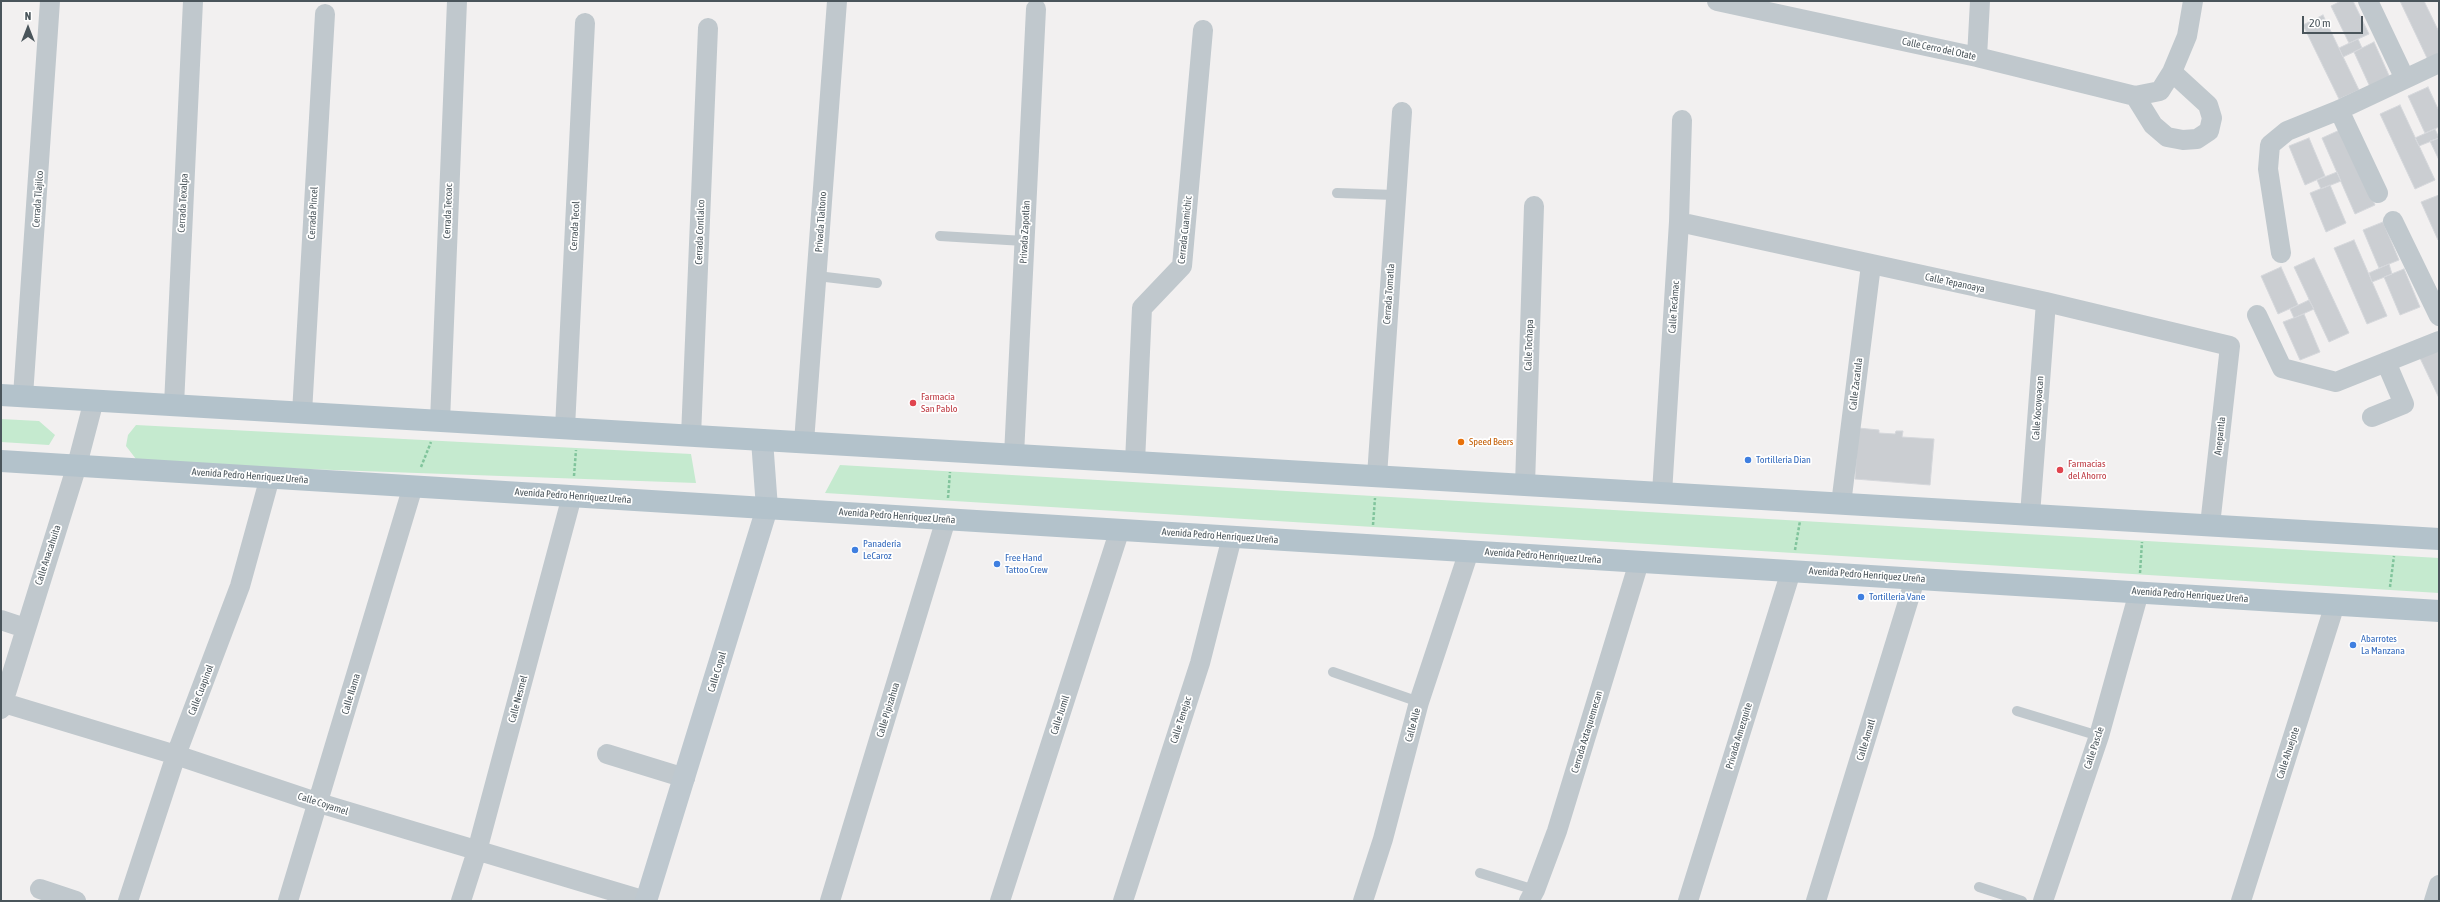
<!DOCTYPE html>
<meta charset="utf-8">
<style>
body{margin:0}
#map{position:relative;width:2440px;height:902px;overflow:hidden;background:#f2f0f0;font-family:"Asap Condensed",sans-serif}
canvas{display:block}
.frame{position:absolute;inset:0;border:2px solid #4a555b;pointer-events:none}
.north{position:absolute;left:8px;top:8px;width:40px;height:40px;-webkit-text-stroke:3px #fff;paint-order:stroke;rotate:0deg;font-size:11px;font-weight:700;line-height:16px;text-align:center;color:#4a555b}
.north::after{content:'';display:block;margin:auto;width:14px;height:18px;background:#4a555b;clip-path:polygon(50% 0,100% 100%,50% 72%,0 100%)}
.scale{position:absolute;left:2302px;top:16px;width:61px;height:18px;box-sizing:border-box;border:2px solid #4a555b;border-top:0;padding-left:5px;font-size:12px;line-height:14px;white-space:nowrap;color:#4a555b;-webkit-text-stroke:3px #fff;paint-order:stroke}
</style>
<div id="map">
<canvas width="2440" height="902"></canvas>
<div class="frame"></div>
<div class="north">N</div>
<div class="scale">20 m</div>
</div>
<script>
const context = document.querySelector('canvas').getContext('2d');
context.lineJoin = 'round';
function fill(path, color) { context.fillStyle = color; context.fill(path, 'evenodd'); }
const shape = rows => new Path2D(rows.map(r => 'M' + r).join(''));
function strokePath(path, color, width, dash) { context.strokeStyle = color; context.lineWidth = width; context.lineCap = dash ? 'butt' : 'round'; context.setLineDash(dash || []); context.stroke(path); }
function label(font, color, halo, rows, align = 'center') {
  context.font = font + ' "Asap Condensed",sans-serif'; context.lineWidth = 3.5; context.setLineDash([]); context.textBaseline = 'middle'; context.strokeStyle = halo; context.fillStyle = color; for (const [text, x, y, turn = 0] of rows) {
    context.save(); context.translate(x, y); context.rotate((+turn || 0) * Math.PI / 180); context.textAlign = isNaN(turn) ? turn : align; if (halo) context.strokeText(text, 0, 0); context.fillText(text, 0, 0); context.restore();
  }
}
const green = shape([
 [1,419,39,421,55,435,49,445,1,442],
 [136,425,691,454,696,483,139,463,126,446,128,435],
 [840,465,2439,558,2439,593,825,493]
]);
const building = shape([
 [2341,1,2353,1,2369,34,2349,43,2331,6,2341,1],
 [2400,1,2424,1,2439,32,2439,55,2428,60,2400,1],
 [2323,15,2359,90,2339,99,2303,25,2323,15],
 [2358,39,2362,48,2343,57,2339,48,2358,39],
 [2374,42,2391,80,2371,89,2354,52,2374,42],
 [2428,87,2439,111,2439,127,2425,133,2408,96,2428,87],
 [2400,105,2435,180,2415,189,2380,114,2400,105],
 [2342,129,2375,205,2355,214,2322,138,2342,129],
 [2435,129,2439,138,2419,146,2415,138,2435,129],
 [2309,138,2325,176,2305,185,2289,146,2309,138],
 [2439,138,2439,160,2430,141,2439,138],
 [2337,172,2341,181,2321,189,2317,180,2337,172],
 [2330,185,2346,223,2326,232,2310,193,2330,185],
 [2439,195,2439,240,2438,240,2421,202,2439,195],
 [2383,222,2399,260,2379,268,2363,230,2383,222],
 [2354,240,2387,316,2367,324,2334,248,2354,240],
 [2314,258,2349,333,2329,342,2294,267,2314,258],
 [2389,264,2392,274,2372,282,2369,273,2389,264],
 [2281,267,2298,305,2278,314,2261,276,2281,267],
 [2404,269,2420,307,2400,315,2384,277,2404,269],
 [2309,300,2314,309,2294,318,2290,309,2309,300],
 [2304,314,2320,352,2300,360,2283,322,2304,314],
 [2439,347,2439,398,2419,356,2439,347],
 [1858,428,1879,430,1879,433,1895,434,1896,431,1903,431,1902,437,1934,439,1930,485,1855,479,1858,428]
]);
const path = shape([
 [421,467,431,442],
 [574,476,576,450],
 [948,498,950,472],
 [1373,525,1375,498],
 [1795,550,1800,521],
 [2140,573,2142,542],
 [2390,587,2394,556]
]);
const lane = shape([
 [1337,193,1395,195],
 [940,236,1024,241],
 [817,276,877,283],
 [1333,672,1419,702],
 [2017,711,2099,736],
 [1480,873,1535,890],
 [1979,887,2022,901]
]);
const street = shape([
 [1717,1,1977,57,2135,96,2160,91,2172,72,2187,36,2193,1],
 [2368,1,2405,79],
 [1977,57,1980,1],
 [2135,96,2153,125,2167,137,2183,140,2197,139,2209,131,2212,118,2208,105,2172,72],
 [2339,110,2378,193],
 [2393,221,2439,316],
 [1679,222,2046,302,2230,346,2210,525],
 [2281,253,2268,169,2270,145,2287,131,2339,110,2439,63],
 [2257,315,2282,368,2336,382,2439,341],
 [23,396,50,1],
 [174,405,193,1],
 [302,413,325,14],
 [2372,417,2404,404,2386,362],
 [440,421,457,1],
 [565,428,585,23],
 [691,436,708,28],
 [804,442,837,1],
 [1014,455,1036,9],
 [1135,462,1142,308,1182,266,1203,30],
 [1377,476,1402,112],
 [1525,485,1534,206],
 [1662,493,1679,222,1682,120],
 [1841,504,1871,265],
 [2030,515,2046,302],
 [1,620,25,628],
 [1,702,176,755,319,803,646,901],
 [1,709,77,465,94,400],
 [607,754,685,778],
 [40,889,76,901],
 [128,901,176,755,240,586,270,477],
 [288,901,413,486],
 [461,901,477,851,572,496],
 [830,901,946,519],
 [1000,901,1120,529],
 [1123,901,1200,663,1232,537],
 [1363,901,1383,839,1419,702,1469,551],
 [1529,901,1535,890,1557,831,1639,562],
 [1688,901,1791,571],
 [1816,901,1915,579],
 [2043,901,2099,736,2139,592],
 [2241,901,2335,604],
 [2434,901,2439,885]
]);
const secondary = shape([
 [646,901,767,508,762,440]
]);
const primary = shape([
 [1,395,2439,539],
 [1,461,2439,611]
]);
const markers = [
 [913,403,4,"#e0444e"],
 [1461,442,4,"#e8710a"],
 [1748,460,4,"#3f7fe0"],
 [2060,470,4,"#e0444e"],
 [855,550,4,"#3f7fe0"],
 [997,564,4,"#3f7fe0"],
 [1861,597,4,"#3f7fe0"],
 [2353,645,4,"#3f7fe0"]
];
const streetNames = [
 ["Calle Cerro del Otate",1939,49,12],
 ["Cerrada Tlajilco",38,199,-86],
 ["Cerrada Texalpa",183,203,-87],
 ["Cerrada Tecoac",448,211,-88],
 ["Cerrada Pincel",313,213,-87],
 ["Privada Tlaltono",821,222,-86],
 ["Cerrada Tecol",575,226,-87],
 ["Cerrada Cuamichic",1185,230,-84],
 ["Cerrada Contlalco",700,232,-88],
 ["Privada Zapotlán",1025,232,-87],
 ["Calle Tepanoaya",1955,283,12],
 ["Cerrada Tomatla",1389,294,-86],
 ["Calle Tecámac",1674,307,-86],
 ["Calle Tochapa",1529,345,-88],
 ["Calle Zacatula",1856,384,-83],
 ["Calle Xocoyoacan",2038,408,-86],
 ["Anepantla",2220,436,-84],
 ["Avenida Pedro Henríquez Ureña",250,476,4],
 ["Avenida Pedro Henríquez Ureña",573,496,4],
 ["Avenida Pedro Henríquez Ureña",897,516,4],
 ["Avenida Pedro Henríquez Ureña",1220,536,4],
 ["Calle Anacahuita",48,555,-72],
 ["Avenida Pedro Henríquez Ureña",1543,556,4],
 ["Avenida Pedro Henríquez Ureña",1867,575,4],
 ["Avenida Pedro Henríquez Ureña",2190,595,4],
 ["Calle Copal",717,672,-73],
 ["Calle Cuapinol",201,690,-69],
 ["Calle Ilama",351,694,-73],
 ["Calle Nesmel",518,699,-75],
 ["Calle Pipizahua",888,710,-73],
 ["Calle Jumil",1060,715,-72],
 ["Calle Tenejac",1181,720,-72],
 ["Calle Aile",1413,725,-75],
 ["Cerrada Aztaquemecan",1587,732,-73],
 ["Privada Amezquite",1739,736,-73],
 ["Calle Amatl",1866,740,-73],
 ["Calle Pascle",2094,748,-72],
 ["Calle Ahuejote",2288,753,-72],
 ["Calle Coyamel",323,804,18]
];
const healthNames = [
 ["Farmacia",921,397],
 ["San Pablo",921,409],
 ["Farmacias",2068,464],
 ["del Ahorro",2068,476]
];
const foodNames = [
 ["Speed Beers",1469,442]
];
const shopNames = [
 ["Tortillería Dian",1756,460],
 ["Panadería",863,544],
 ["LeCaroz",863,556],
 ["Free Hand",1005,558],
 ["Tattoo Crew",1005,570],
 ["Tortillería Vane",1869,597],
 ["Abarrotes",2361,639],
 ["La Manzana",2361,651]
];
fill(green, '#c5eacf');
fill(building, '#cbced2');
strokePath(building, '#d5d7db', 1);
strokePath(path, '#81c49c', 2.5, [3, 2]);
strokePath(lane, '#c0c8cd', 10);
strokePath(street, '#c0c8cd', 20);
strokePath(secondary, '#bec8cf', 22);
strokePath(primary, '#b3c2cb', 22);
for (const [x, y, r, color] of markers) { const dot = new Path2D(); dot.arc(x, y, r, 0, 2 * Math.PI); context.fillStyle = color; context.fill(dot); strokePath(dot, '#fff', 1.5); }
label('10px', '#4a555b', '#fff', streetNames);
label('10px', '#be3a42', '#fff', healthNames, 'left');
label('10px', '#c56008', '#fff', foodNames, 'left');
label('10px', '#366cbe', '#fff', shopNames, 'left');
</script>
